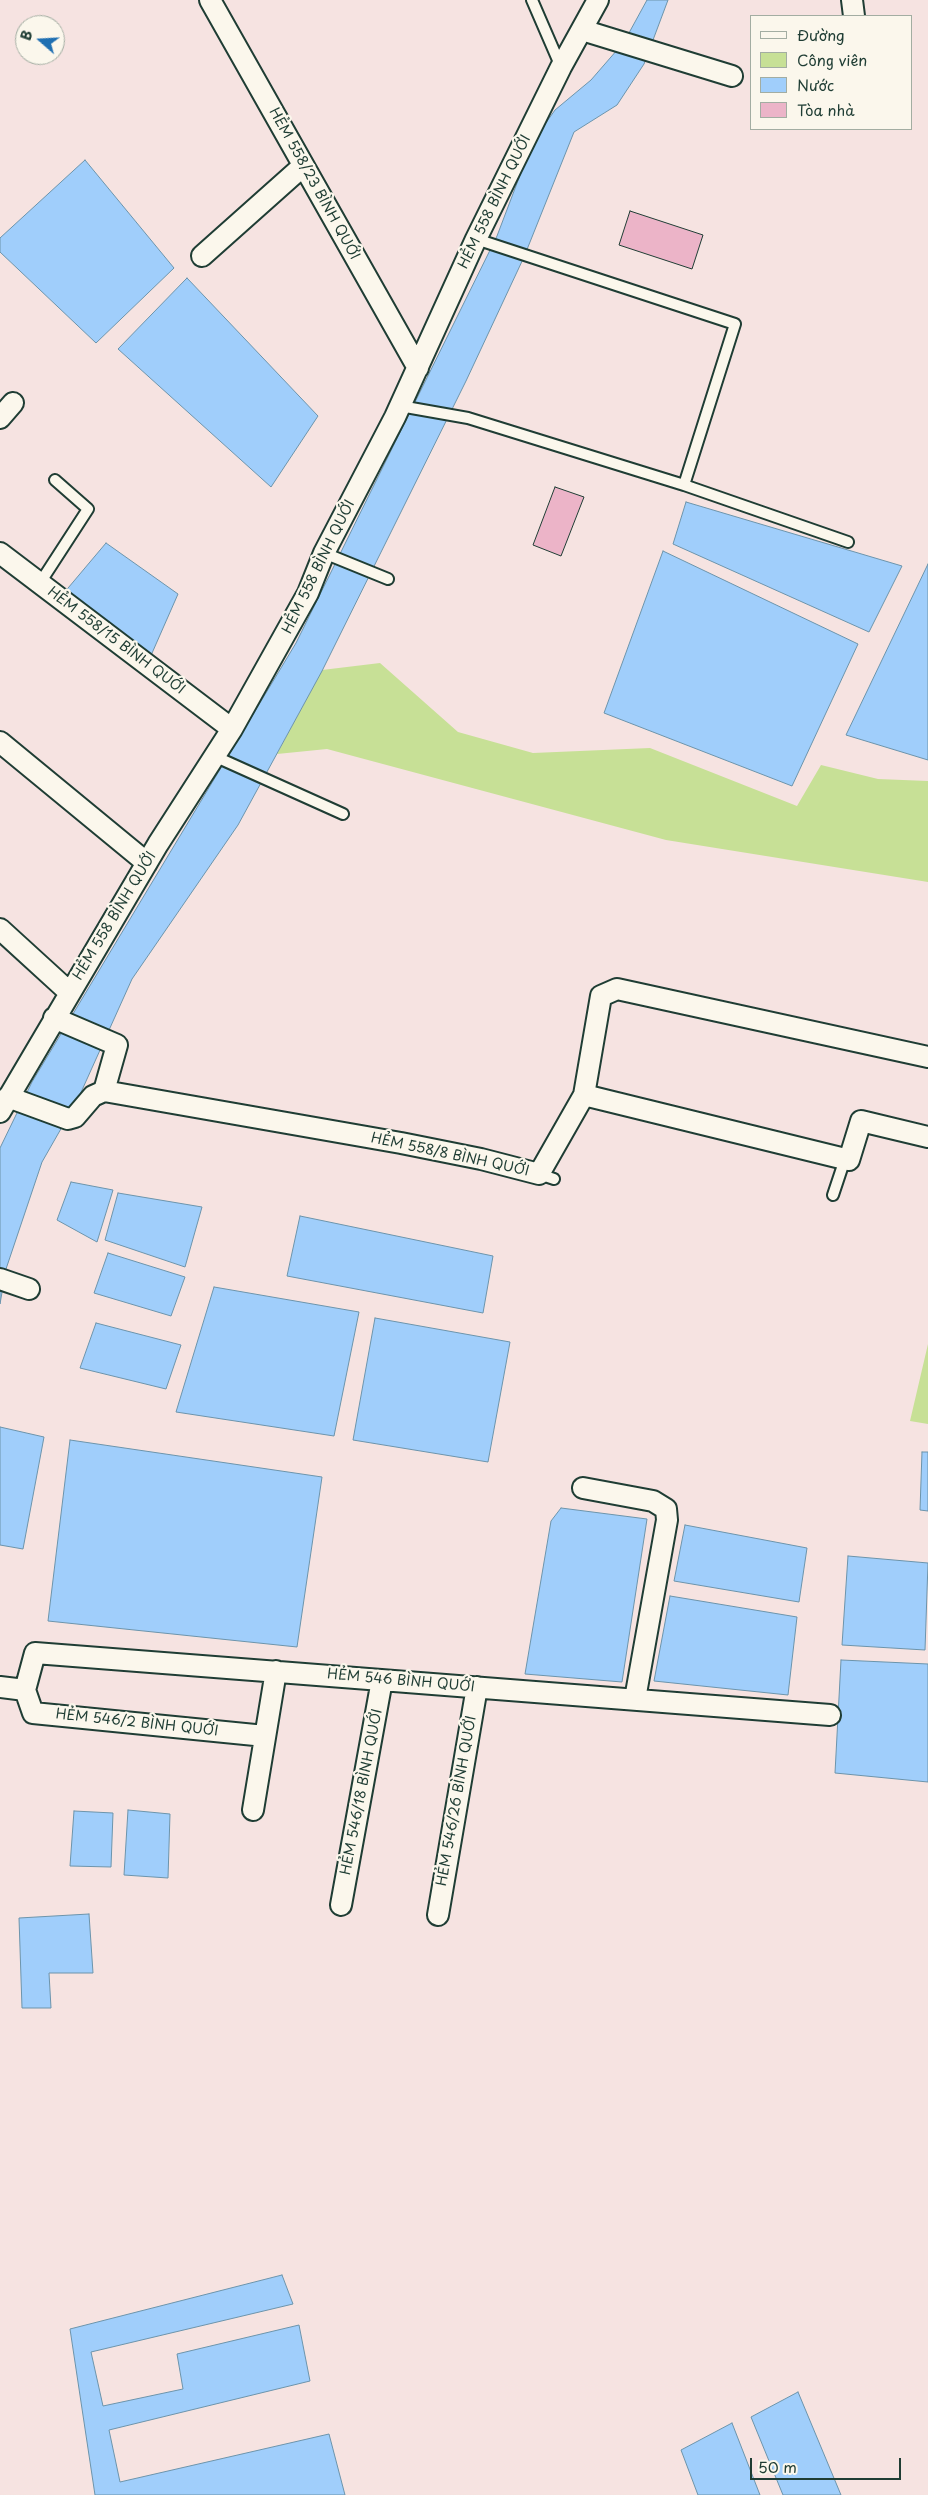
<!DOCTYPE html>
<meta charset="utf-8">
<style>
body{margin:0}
#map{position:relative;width:928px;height:2495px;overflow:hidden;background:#f6e3e1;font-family:"Playpen Sans",sans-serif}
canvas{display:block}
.legend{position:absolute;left:750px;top:15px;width:162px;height:115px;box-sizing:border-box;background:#fbf7ec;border:1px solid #a3ada2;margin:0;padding:6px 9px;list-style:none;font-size:15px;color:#1f3d34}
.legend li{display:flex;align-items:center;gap:10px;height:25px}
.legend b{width:25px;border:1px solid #a3ada2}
.north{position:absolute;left:15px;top:15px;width:50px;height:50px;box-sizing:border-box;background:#fbf7ec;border:1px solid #a3ada2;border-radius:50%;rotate:289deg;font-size:14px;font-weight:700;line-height:20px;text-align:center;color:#1f3d34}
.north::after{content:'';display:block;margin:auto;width:18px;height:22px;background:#1f6fb2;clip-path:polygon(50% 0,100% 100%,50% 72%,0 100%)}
.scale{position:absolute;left:750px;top:2458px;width:151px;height:22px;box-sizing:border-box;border:2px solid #1f3d34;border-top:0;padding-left:6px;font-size:15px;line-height:18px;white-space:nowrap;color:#1f3d34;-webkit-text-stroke:4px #fbf7ec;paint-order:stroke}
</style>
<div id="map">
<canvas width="928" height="2495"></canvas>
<ul class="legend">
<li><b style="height:6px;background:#fbf7ec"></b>Đường</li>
<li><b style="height:14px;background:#c7e096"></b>Công viên</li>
<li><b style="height:14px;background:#a0cefb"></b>Nước</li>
<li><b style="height:14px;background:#ecb4c8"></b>Tòa nhà</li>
</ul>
<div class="north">B</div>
<div class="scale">50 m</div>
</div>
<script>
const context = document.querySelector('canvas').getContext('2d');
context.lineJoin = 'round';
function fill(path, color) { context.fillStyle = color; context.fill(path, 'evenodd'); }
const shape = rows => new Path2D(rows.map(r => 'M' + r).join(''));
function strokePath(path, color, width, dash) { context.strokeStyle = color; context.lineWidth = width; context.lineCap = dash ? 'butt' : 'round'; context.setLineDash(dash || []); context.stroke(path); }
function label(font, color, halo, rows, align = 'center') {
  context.font = font + ' "Playpen Sans",sans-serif'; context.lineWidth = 4.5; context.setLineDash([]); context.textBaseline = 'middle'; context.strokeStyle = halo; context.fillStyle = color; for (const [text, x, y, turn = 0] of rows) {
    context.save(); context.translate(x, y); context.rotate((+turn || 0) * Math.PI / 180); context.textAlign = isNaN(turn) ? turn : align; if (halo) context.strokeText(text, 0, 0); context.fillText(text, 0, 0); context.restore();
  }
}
const green = shape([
 [380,663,458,732,533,753,650,748,797,806,821,765,878,779,928,781,928,882,666,840,327,749,277,754,322,670],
 [928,1344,928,1424,910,1421]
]);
const water = shape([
 [647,0,668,0,644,64,617,105,574,132,524,257,466,381,322,671,238,825,132,979,78,1099,42,1162,6,1269,0,1304,0,1148,32,1082,296,643,497,236,533,141,555,110,591,80,624,42,647,0],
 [85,160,174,268,96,343,0,252,0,238,85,160],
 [187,278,318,416,271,487,118,349,187,278],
 [686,502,902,566,869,632,673,544,686,502],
 [106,543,178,594,149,660,63,594,106,543],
 [663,551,858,644,792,786,604,713,663,551],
 [928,564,928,760,846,735,928,564],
 [71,1182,113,1190,97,1242,57,1220,71,1182],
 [118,1193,202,1207,185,1267,105,1240,118,1193],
 [300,1216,493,1256,483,1313,287,1276,300,1216],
 [108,1253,185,1277,171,1316,94,1293,108,1253],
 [214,1287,359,1312,334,1436,176,1412,214,1287],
 [375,1318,510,1342,488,1462,353,1440,375,1318],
 [96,1323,181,1345,166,1389,80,1368,96,1323],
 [0,1427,44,1437,23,1549,0,1545,0,1427],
 [70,1440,322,1477,297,1647,48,1621,70,1440],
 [922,1452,928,1452,928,1511,920,1510,922,1452],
 [561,1508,647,1519,622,1682,525,1674,551,1521,561,1508],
 [685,1525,807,1548,799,1602,674,1581,685,1525],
 [848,1556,928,1563,925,1650,842,1645,848,1556],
 [670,1596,797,1617,788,1695,654,1681,670,1596],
 [841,1660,928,1664,928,1782,835,1773,841,1660],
 [128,1810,170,1814,168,1878,124,1875,128,1810],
 [74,1811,113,1813,111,1867,70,1866,74,1811],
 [89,1914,93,1973,49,1973,51,2008,22,2008,19,1918,89,1914],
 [282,2275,293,2304,91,2352,103,2406,183,2389,177,2354,299,2325,310,2381,109,2430,120,2482,329,2434,345,2495,95,2495,70,2329,282,2275],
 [798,2392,841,2495,783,2495,751,2417,798,2392],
 [732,2423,760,2495,698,2495,681,2450,732,2423]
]);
const building = shape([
 [630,211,703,235,692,269,619,245,630,211],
 [555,487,584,497,561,556,533,545,555,487]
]);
const lane = shape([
 [532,0,561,67],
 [476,239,735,324,684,485,848,542],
 [400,406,468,418,684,485],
 [324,553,388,579],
 [40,583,88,509,55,480],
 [214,756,343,814],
 [539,1174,554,1179],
 [833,1195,845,1159]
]);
const street = shape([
 [210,0,418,368],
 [852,0,854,16],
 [582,30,732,76],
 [202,256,303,166],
 [0,418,13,403],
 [0,553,232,729],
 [0,742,147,863],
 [0,929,69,992],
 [54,1018,117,1045,104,1091,401,1143,481,1159,539,1174,584,1095,601,996,617,989,928,1057],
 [584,1095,849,1160,861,1121,928,1137],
 [8,1097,68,1119,75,1117,93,1096,104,1091],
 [0,1112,158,844,232,729,308,593,324,553,395,417,476,239,561,67,598,0],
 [0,1279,29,1289],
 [583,1488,653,1501,666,1509,667,1520,635,1699],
 [0,1687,25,1690,35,1653,830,1715],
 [25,1690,33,1713,265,1736],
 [253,1810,276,1671],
 [341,1905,382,1680],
 [438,1915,477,1687]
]);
const streetNames = [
 ["HẺM 558/23 BÌNH QUỚI",314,184,61],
 ["HẺM 558 BÌNH QUỚI",495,202,-64],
 ["HẺM 558 BÌNH QUỚI",319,567,-64],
 ["HẺM 558/15 BÌNH QUỚI",116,641,37],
 ["HẺM 558 BÌNH QUỚI",115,916,-59],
 ["HẺM 558/8 BÌNH QUỚI",450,1155,12],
 ["HẺM 546 BÌNH QUỚI",401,1681,5],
 ["HẺM 546/2 BÌNH QUỚI",137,1723,6],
 ["HẺM 546/18 BÌNH QUỚI",362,1792,-79],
 ["HẺM 546/26 BÌNH QUỚI",457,1801,-80]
];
fill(green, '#c7e096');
fill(water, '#a0cefb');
strokePath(water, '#6c94ab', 1);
fill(building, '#ecb4c8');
strokePath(building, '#1f3d34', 1);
strokePath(lane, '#1f3d34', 14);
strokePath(street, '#1f3d34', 24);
strokePath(lane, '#fbf7ec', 10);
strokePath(street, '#fbf7ec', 20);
label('14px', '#1f3d34', '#fbf7ec', streetNames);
</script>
